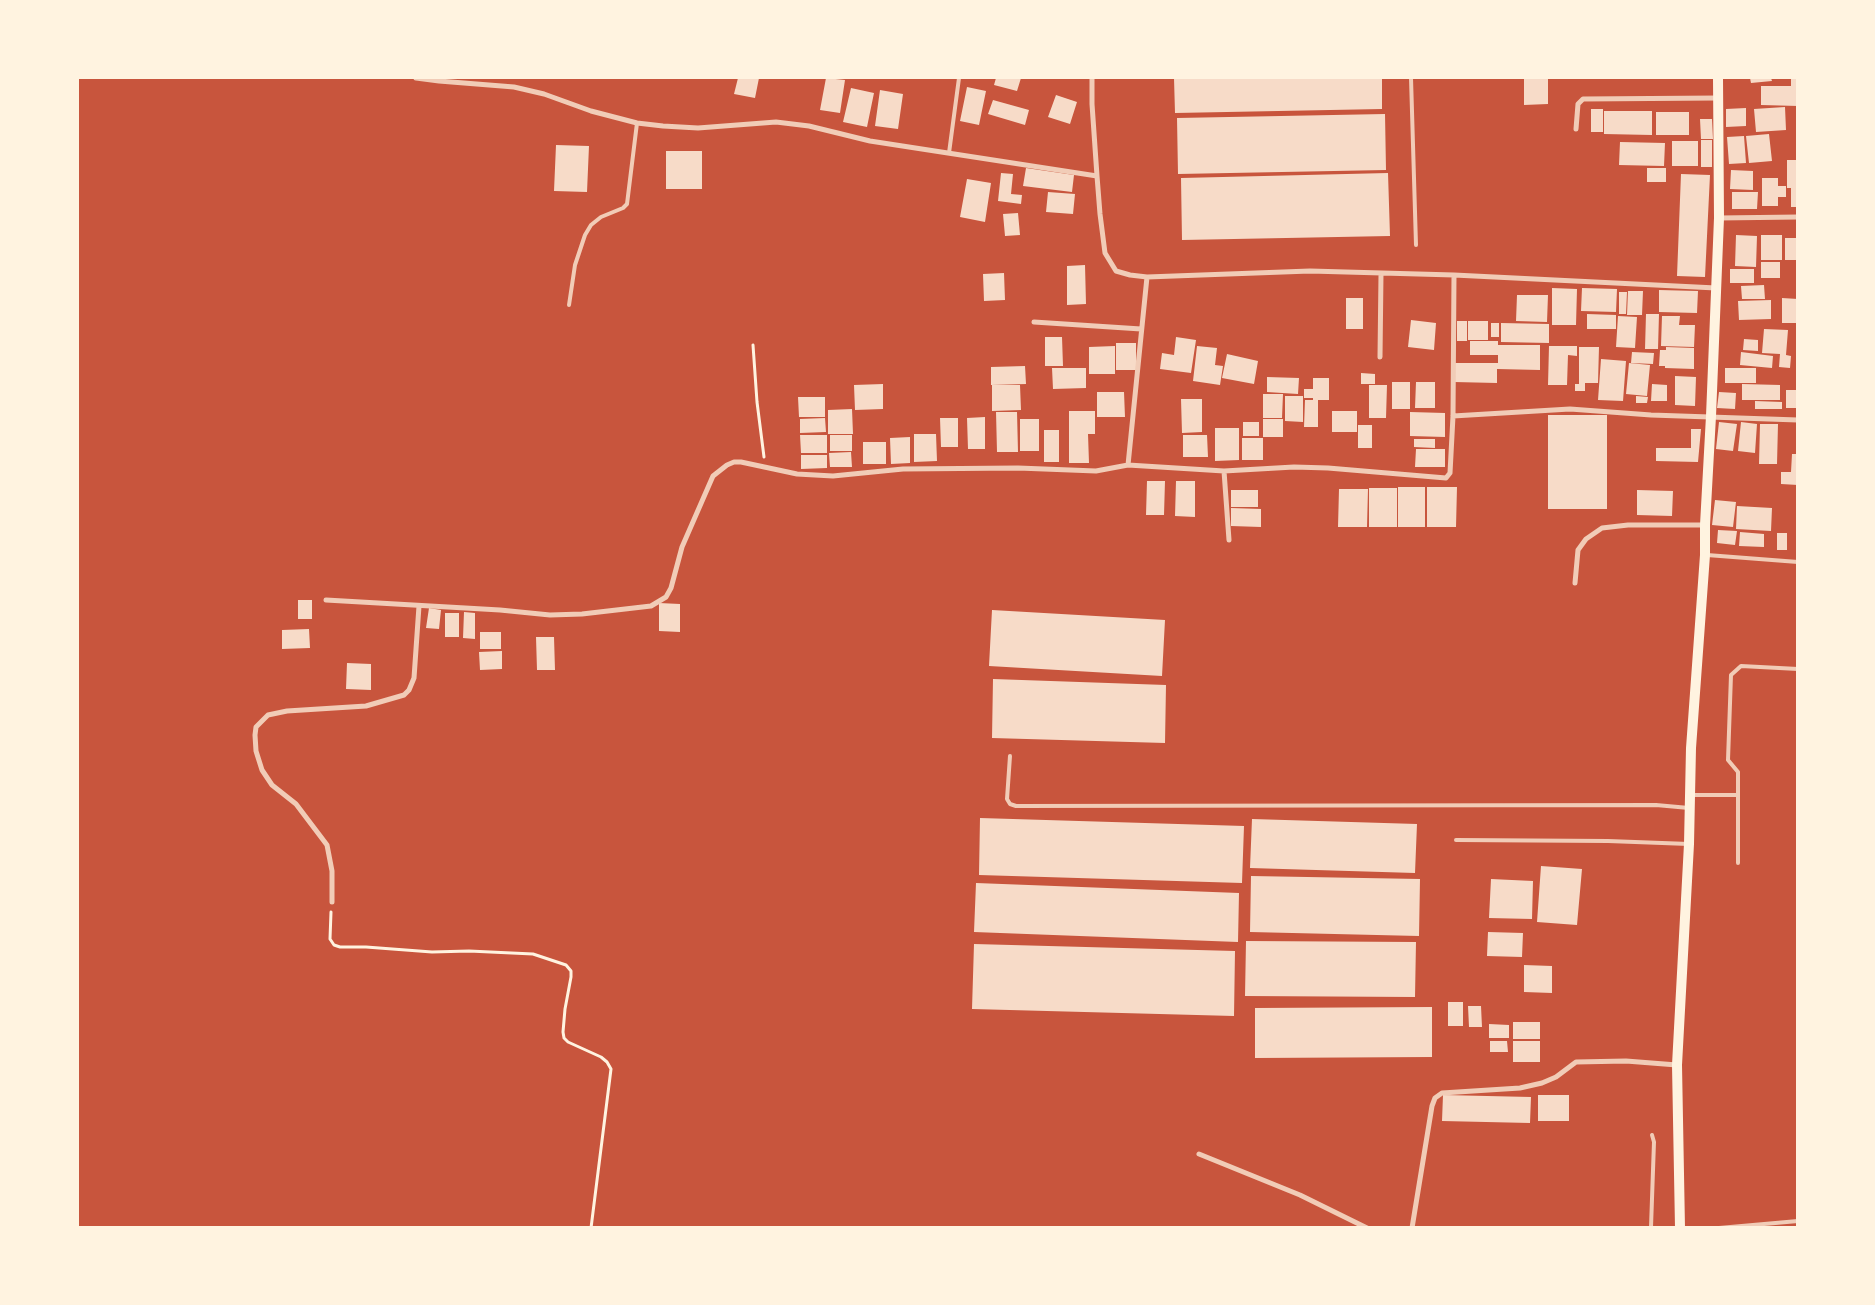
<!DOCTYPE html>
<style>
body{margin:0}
#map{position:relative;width:1875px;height:1305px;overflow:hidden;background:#c8553d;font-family:Arial,sans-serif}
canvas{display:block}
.frame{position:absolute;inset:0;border:79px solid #fff3e0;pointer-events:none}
</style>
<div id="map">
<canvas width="1875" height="1305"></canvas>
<div class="frame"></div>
</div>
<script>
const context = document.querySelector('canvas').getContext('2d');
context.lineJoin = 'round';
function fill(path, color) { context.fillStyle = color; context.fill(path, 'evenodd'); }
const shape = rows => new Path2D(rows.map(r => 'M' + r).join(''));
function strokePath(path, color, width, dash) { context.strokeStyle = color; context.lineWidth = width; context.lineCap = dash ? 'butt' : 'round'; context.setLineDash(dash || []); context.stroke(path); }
const building = shape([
 [738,78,759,78,755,98,734,94],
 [826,78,845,80,840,113,820,110],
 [996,78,1021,78,1017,91,994,85],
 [1174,78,1382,78,1382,109,1175,113],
 [1524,78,1548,78,1548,104,1524,105],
 [1750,78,1771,78,1772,81,1751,83],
 [1791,79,1798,79,1798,106,1761,105,1761,86,1791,86],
 [967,87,986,91,979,125,960,121],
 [851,88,874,93,867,127,843,122],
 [880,90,903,94,898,129,875,126],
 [1056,95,1077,102,1070,124,1048,117],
 [993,100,1029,110,1025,125,988,114],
 [1785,107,1786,130,1756,132,1754,109],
 [1746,108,1746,126,1726,127,1726,109],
 [1591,109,1603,109,1603,132,1591,132],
 [1604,111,1652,111,1652,135,1604,134],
 [1656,112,1689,112,1689,135,1656,135],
 [1385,114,1386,170,1178,174,1177,118],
 [1700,119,1712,119,1713,139,1701,139],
 [1769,134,1772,161,1749,163,1746,136],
 [1744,136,1746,163,1729,164,1727,137],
 [1701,140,1712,140,1712,167,1701,167],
 [1672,141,1698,141,1698,166,1672,166],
 [1620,142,1665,143,1664,166,1619,165],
 [556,145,589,146,587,192,554,191],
 [666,151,702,151,702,189,666,189],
 [1787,160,1798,160,1798,207,1791,207,1791,188,1787,188],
 [1026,168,1074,175,1072,192,1023,186],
 [1647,168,1666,168,1666,182,1647,182],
 [1731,170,1753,171,1753,190,1730,189],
 [1001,173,1013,174,1011,194,1022,195,1021,204,998,201],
 [1388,173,1390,236,1182,240,1181,178],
 [1681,174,1710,175,1705,277,1677,276],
 [1762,178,1778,178,1778,186,1786,186,1786,197,1778,197,1778,206,1762,206],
 [967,179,991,183,985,222,960,217],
 [1048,192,1075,194,1073,214,1046,212],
 [1732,192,1758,192,1757,209,1732,209],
 [1018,213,1020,235,1005,236,1003,214],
 [1736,235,1757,236,1756,267,1735,266],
 [1761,235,1782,235,1782,260,1761,260],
 [1785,238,1798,238,1798,260,1785,260],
 [1761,262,1780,262,1780,278,1761,278],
 [1085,265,1086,304,1067,305,1067,266],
 [1730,269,1754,269,1754,283,1730,283],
 [1004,273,1005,300,984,301,983,274],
 [1764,285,1765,299,1742,299,1741,286],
 [1552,288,1577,289,1576,325,1552,325],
 [1582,288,1617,289,1616,312,1581,311],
 [1659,290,1698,291,1697,313,1659,312],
 [1628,291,1643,291,1642,315,1627,315],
 [1619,292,1627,292,1626,314,1619,314],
 [1517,295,1548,295,1547,322,1516,321],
 [1346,298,1363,298,1363,329,1346,329],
 [1782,298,1798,299,1798,323,1782,323],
 [1771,300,1771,319,1739,320,1738,301],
 [1587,314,1616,315,1616,329,1587,329],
 [1646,314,1659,314,1658,349,1645,349],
 [1618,316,1637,317,1635,348,1616,347],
 [1662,316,1680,316,1679,325,1695,325,1694,347,1661,346],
 [1411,320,1436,323,1434,350,1408,347],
 [1457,321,1467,321,1467,341,1457,341],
 [1468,321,1488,321,1488,340,1468,340],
 [1491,323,1499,323,1499,337,1491,337],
 [1501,323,1549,324,1549,343,1501,342],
 [1764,329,1788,330,1786,355,1791,356,1790,368,1779,367,1780,354,1762,353],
 [1045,337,1062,337,1063,366,1045,366],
 [1176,337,1196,340,1191,373,1160,369,1162,353,1174,355],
 [1744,339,1758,340,1758,351,1743,350],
 [1470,341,1498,341,1498,345,1540,345,1540,370,1497,369,1497,383,1454,382,1454,363,1498,363,1498,355,1470,355],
 [1116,343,1136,343,1136,370,1116,370],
 [1115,346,1115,374,1089,374,1089,347],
 [1197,346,1217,348,1215,365,1223,366,1220,385,1193,381],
 [1549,346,1577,346,1577,356,1568,355,1567,385,1548,385],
 [1579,347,1599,347,1598,383,1585,383,1585,391,1575,391,1575,384,1579,384],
 [1666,347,1694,348,1694,369,1665,368,1665,366,1659,366,1660,350,1666,350],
 [1632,352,1654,353,1653,364,1631,363],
 [1741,352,1773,356,1772,368,1740,365],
 [1227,354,1258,361,1254,384,1222,378],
 [1601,359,1626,361,1623,401,1598,400],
 [1629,363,1650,365,1647,396,1626,394],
 [1025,366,1026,384,991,385,991,367],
 [1052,368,1086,368,1086,388,1053,389],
 [1725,368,1756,368,1756,383,1725,383],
 [1361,373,1375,374,1375,384,1361,384],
 [1675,376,1696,377,1695,406,1675,405],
 [1267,377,1299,378,1298,394,1267,392],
 [1313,378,1329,378,1329,400,1318,400,1318,427,1304,427,1305,400,1313,400,1313,398,1304,398,1304,389,1313,389],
 [1392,382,1410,382,1410,409,1392,409],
 [1416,382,1435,382,1435,408,1415,408],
 [883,384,883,409,855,410,854,385],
 [1652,384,1667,385,1667,401,1651,401],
 [1742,384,1780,385,1780,400,1742,400],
 [992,385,1020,385,1021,410,992,411],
 [1369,385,1387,385,1386,418,1369,418],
 [1786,390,1798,390,1798,408,1786,408],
 [1097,392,1124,392,1125,417,1097,417],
 [1719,392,1736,393,1735,409,1717,408],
 [1263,394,1283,394,1282,418,1263,418],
 [1285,396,1303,396,1303,422,1285,421],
 [1636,396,1648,397,1647,403,1636,403],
 [798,397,825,397,825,417,799,417],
 [1181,399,1202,399,1202,432,1182,433],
 [1755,401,1782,402,1782,409,1755,409],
 [852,409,853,434,828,434,828,410],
 [1069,411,1095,411,1095,434,1088,434,1089,463,1069,463],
 [1332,411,1357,411,1357,432,1332,432],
 [996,412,1017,412,1018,452,997,452],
 [1410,412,1445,413,1445,437,1410,436],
 [1548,415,1607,415,1607,509,1548,509],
 [985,417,985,449,968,449,967,418],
 [825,418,826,432,800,433,800,419],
 [940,418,958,418,958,447,941,447],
 [1020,419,1039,419,1039,451,1020,451],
 [1263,419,1283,419,1283,437,1263,437],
 [1243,422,1259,422,1259,436,1243,436],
 [1719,422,1737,424,1733,451,1716,449],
 [1741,422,1757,424,1755,453,1738,451],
 [1760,424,1778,424,1777,464,1759,464],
 [1358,425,1372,425,1372,448,1358,448],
 [1215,428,1239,428,1239,460,1215,461],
 [1691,429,1701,429,1698,462,1656,461,1656,448,1691,448],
 [1044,430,1059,430,1059,462,1044,462],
 [914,434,936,434,937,461,914,462],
 [800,435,827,435,827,453,801,453],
 [830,435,852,435,852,451,830,451],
 [1183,435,1207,435,1208,457,1183,457],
 [910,437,910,463,891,464,890,438],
 [1242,438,1263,438,1263,460,1242,460],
 [1414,439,1435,439,1435,448,1414,447],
 [863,442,886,442,886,464,863,464],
 [1416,449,1445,449,1445,467,1415,467],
 [851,452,852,467,830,467,829,453],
 [1792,454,1798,454,1798,485,1781,484,1781,472,1791,472],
 [801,455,827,455,827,468,801,469],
 [1147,481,1165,481,1164,515,1146,515],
 [1176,481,1195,481,1195,517,1175,516],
 [1398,487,1425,487,1425,527,1398,527],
 [1427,487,1457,487,1456,527,1427,527],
 [1369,488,1397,488,1397,527,1369,527],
 [1339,489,1368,489,1367,527,1338,527],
 [1231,490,1258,490,1258,507,1231,507],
 [1637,490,1673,491,1672,516,1637,515],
 [1715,500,1736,502,1733,527,1712,525],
 [1737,506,1772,508,1771,531,1736,529],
 [1231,508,1261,509,1261,527,1231,526],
 [1718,530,1737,531,1735,545,1717,543],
 [1740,532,1764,534,1764,547,1739,546],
 [1777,533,1787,533,1787,550,1777,550],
 [298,600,312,600,312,619,298,619],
 [659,603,680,604,680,632,659,631],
 [429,608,441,610,439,629,426,628],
 [992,610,1165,620,1162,676,989,666],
 [464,612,475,613,475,639,463,638],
 [445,613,459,613,459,637,445,637],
 [309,629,310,648,282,649,282,630],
 [480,632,501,632,501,649,480,649],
 [536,637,554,637,555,670,537,670],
 [502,651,502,669,480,670,479,652],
 [347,663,371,664,371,690,346,689],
 [993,679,1166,685,1165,743,992,738],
 [980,818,1244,826,1242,883,979,875],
 [1252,819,1417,824,1415,873,1250,868],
 [1541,866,1582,869,1577,925,1537,922],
 [1251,876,1420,879,1419,936,1250,932],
 [1491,879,1533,881,1532,919,1489,918],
 [976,883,1239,893,1238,942,974,932],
 [1488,932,1523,933,1522,957,1487,956],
 [1246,941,1416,942,1415,997,1245,996],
 [974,944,1235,951,1234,1016,972,1009],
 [1524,965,1552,966,1552,993,1524,992],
 [1448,1002,1463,1002,1463,1026,1448,1026],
 [1468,1006,1481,1006,1482,1027,1469,1027],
 [1432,1007,1432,1057,1255,1058,1255,1008],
 [1513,1022,1540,1022,1540,1039,1513,1039],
 [1489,1024,1509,1025,1509,1038,1489,1038],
 [1490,1041,1507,1041,1508,1052,1490,1052],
 [1513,1041,1540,1041,1540,1062,1513,1062],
 [1443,1095,1531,1097,1530,1123,1442,1121],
 [1538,1095,1569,1095,1569,1121,1538,1121]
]);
const path = shape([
 [753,345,757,402,764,457],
 [331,912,330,939,334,945,340,947,366,947,432,952,469,951,533,954,566,965,571,971,571,977,565,1009,563,1032,564,1038,568,1042,601,1057,607,1062,611,1069,591,1228]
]);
const service = shape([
 [1411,78,1416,245],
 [949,153,959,78],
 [569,305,575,265,585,235,591,225,601,217,623,208,627,204,637,123],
 [1707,555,1798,562],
 [1010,756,1007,799,1010,804,1016,806,1656,805,1689,808],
 [1691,795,1738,795],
 [1456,840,1608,841,1689,844],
 [1738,863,1738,772,1728,760,1731,675,1741,666,1798,669],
 [1651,1227,1654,1142,1652,1135],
 [1719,1228,1798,1221]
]);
const minor = shape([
 [416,78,439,81,514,87,544,94,591,111,637,123,663,126,698,128,776,122,809,126,870,141,1097,176,1100,214,1105,253,1116,271,1130,275,1147,277,1310,271,1454,275,1716,288],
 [1092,78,1092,104,1097,176],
 [1576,129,1578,104,1583,99,1718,98],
 [1719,218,1798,217],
 [1034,322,1141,329],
 [1380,357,1381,274],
 [1453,416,1570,409,1651,415,1798,420],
 [1128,465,1147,277],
 [1224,471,1229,540],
 [1575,583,1578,550,1586,539,1602,528,1628,525,1705,525],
 [326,600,500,610,550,615,582,614,651,606,666,597,671,588,682,547,713,476,727,465,734,462,741,462,797,474,833,476,903,469,1018,468,1096,471,1128,465,1224,471,1294,467,1328,468,1446,478,1450,473,1453,416,1454,275],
 [332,902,332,871,327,845,296,804,272,785,262,770,256,751,255,735,256,727,268,715,287,711,366,706,404,695,409,690,414,678,419,606],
 [1199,1154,1300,1195,1367,1228],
 [1412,1228,1432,1106,1435,1098,1442,1093,1520,1088,1542,1083,1556,1077,1576,1062,1626,1061,1677,1065]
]);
const secondary = shape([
 [1680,1228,1677,1065,1689,844,1691,748,1705,555,1705,525,1711,416,1719,218,1718,78]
]);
fill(building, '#f7dbc8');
strokePath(path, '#fff3e0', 3);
strokePath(service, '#f1ccb7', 4);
strokePath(minor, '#f1ccb7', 5);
strokePath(secondary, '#fff3e0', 10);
</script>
